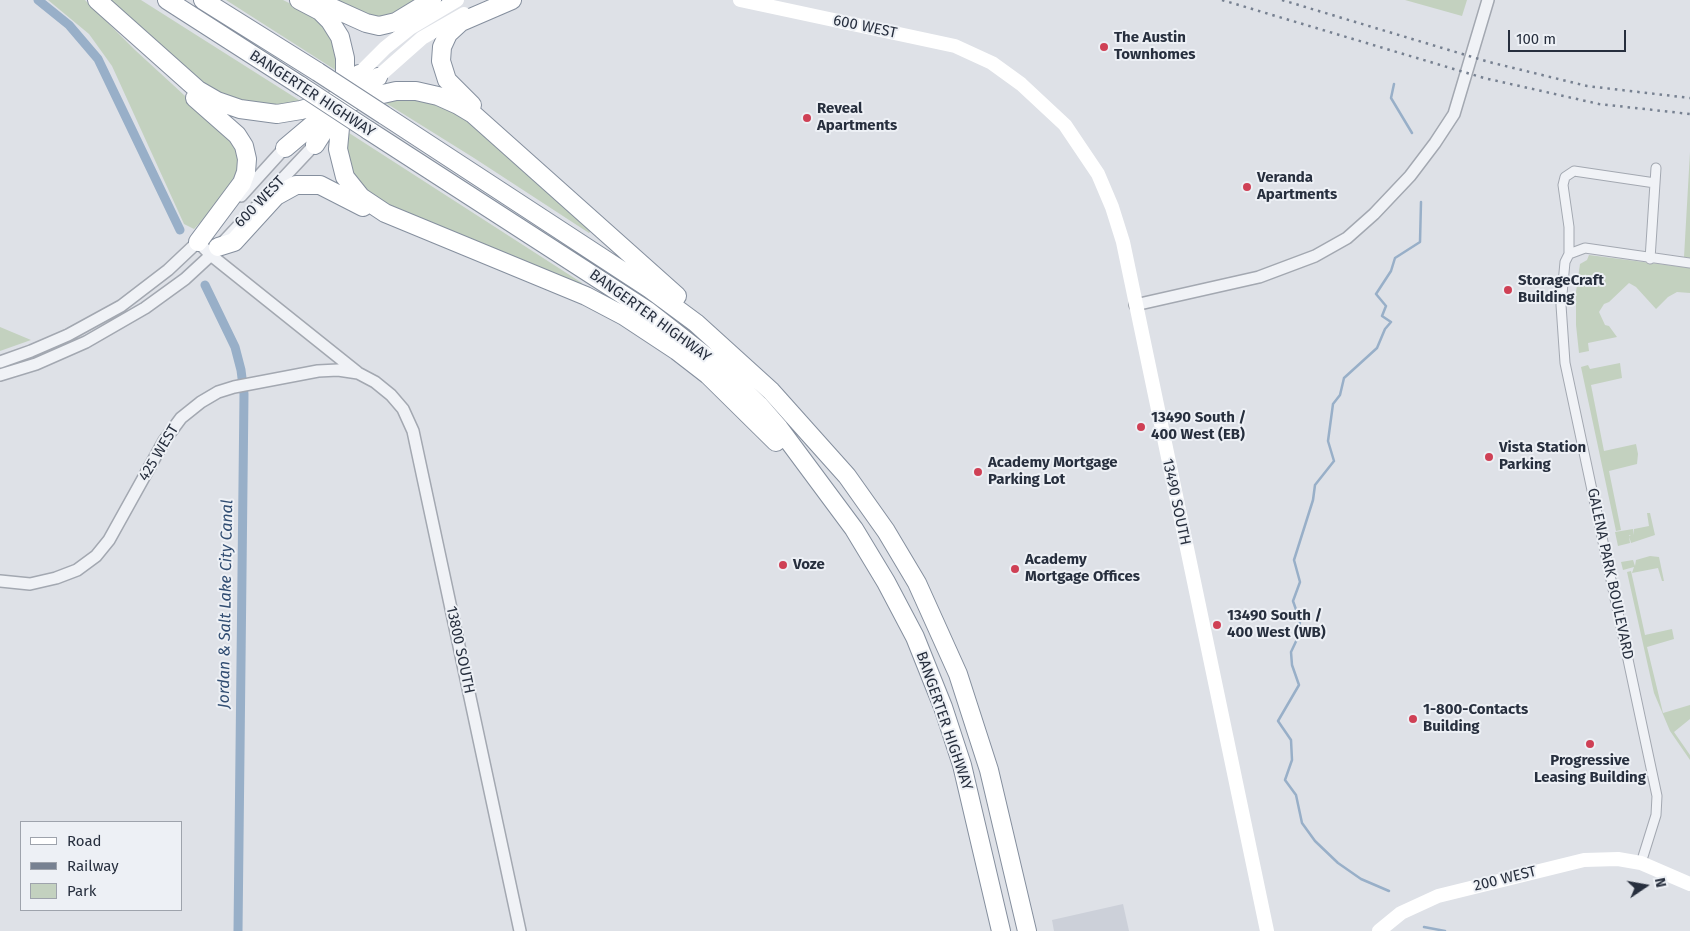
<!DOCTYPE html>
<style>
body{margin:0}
#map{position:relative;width:1690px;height:931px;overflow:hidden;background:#dee1e7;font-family:"Fira Sans",sans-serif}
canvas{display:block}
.legend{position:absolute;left:20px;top:821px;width:162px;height:90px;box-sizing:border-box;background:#edf0f5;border:1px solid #9ea3ac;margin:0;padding:6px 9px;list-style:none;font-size:15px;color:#272f3e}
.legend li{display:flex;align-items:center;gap:10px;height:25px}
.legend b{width:25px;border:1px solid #9ea3ac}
.north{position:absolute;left:1620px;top:861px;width:50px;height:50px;-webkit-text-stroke:4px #edf0f5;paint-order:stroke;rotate:78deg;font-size:14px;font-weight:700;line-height:20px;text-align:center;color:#272f3e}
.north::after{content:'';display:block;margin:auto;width:18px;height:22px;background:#272f3e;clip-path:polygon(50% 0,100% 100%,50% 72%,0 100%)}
.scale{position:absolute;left:1508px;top:30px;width:118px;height:22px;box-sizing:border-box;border:2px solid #272f3e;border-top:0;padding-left:6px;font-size:15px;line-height:18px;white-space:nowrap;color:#272f3e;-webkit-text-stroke:4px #edf0f5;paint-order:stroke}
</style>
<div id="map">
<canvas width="1690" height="931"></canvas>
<ul class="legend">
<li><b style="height:6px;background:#fff"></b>Road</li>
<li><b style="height:6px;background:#778191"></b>Railway</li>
<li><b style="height:14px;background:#c3d1bf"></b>Park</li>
</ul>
<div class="north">N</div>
<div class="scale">100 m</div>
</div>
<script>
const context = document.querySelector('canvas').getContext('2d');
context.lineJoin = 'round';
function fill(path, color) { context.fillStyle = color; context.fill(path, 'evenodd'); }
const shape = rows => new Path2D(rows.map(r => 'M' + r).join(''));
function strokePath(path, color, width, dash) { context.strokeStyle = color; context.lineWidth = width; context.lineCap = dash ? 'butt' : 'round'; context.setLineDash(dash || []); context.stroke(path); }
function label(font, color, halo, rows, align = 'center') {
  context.font = font + ' "Fira Sans",sans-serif'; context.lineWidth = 4; context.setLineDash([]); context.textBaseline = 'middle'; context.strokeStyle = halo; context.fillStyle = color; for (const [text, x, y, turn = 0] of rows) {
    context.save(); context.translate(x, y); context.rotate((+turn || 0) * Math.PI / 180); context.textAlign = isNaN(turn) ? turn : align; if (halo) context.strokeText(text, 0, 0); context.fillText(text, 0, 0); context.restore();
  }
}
const built = shape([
 [1123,904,1129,931,1054,931,1052,920]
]);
const green = shape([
 [48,0,85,0,135,50,233,140,241,156,233,188,194,229,184,224,112,66,89,34],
 [107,0,141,0,302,102,286,106,255,105,212,91],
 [226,0,283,0,313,15,330,33,337,50,337,71],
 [327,0,424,0,396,17,378,20],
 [1405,0,1467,0,1462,16],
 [409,98,449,107,474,125,591,231,589,233,474,158,381,100],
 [346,131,582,283,581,286,376,199,357,183,345,159],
 [1690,152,1690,258,1684,257],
 [1589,255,1690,268,1690,293,1677,292,1668,297,1656,309,1636,287,1629,283,1609,302,1604,304,1599,312,1605,325,1609,326,1617,337,1588,343,1589,351,1579,353,1576,325,1576,292,1580,264,1587,260],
 [0,327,31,340,0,351],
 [1620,363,1622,378,1591,385,1604,451,1636,444,1638,454,1637,464,1609,471,1621,530,1616,531,1581,367,1588,365,1590,369],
 [1647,513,1650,513,1655,535,1631,543,1629,536,1631,535,1629,535,1630,543,1618,546,1615,532,1633,529,1634,535,1634,529,1649,526],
 [1650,556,1659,557,1664,581,1662,581,1658,568,1632,573,1634,567,1623,570,1621,562,1633,560,1635,566,1636,560],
 [1631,571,1645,635,1672,629,1674,639,1647,647,1663,713,1690,705,1690,719,1674,732,1690,755,1690,760,1670,731,1654,693,1627,572]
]);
const stream = shape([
 [1394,84,1391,98,1412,133],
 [1389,891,1361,879,1338,863,1315,841,1302,823,1296,795,1285,780,1292,760,1291,740,1278,721,1299,685,1292,665,1291,652,1299,635,1300,621,1293,601,1300,582,1294,560,1313,500,1315,485,1334,461,1328,441,1333,404,1340,395,1344,378,1377,348,1385,329,1391,322,1382,316,1386,306,1376,294,1391,271,1395,258,1420,242,1421,202],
 [1424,927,1445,931]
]);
const canal = shape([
 [38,0,69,25,98,59,180,230],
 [205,285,235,347,241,370,244,394,238,931]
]);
const minor = shape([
 [1569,254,1585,248,1690,263],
 [1650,259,1656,168],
 [1641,863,1656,815,1657,796,1565,363,1561,305,1565,262,1569,254,1569,227,1563,185,1565,177,1574,171,1655,183]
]);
const tertiary = shape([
 [241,196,289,143],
 [198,242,212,256,357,372],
 [1135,305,1259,277,1315,256,1347,238,1374,214,1410,176,1435,143,1454,114,1488,0],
 [0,362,31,351,68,335,121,306,168,270,203,237],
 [0,375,36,364,86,342,145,308,185,279,211,255,319,140],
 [0,581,30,584,56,578,77,570,96,556,109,540,164,441,181,418,201,402,218,392,234,387,318,371,338,370,358,373,375,382,391,395,403,409,413,431,520,931]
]);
const secondary = shape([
 [740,0,955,46,992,63,1021,84,1065,125,1098,174,1112,207,1123,242,1267,931],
 [359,74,385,48,410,28,457,0],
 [378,77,422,38,464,14],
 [1379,931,1401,913,1438,896,1584,860,1618,859,1641,863,1690,884]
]);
const motorway = shape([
 [97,0,198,90,217,101,240,109,277,114,301,110,339,99,378,77],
 [167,0,301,86],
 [203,0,318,72],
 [299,0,320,11,330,21,340,37,345,58,345,76,339,99,327,126,315,145],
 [315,0,366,23,379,26,396,22,432,0],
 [359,74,342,107,338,149,345,177,361,197,385,213,586,296,624,316,677,351,708,375,776,442],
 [195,98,237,135,244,146,247,159,246,172,242,183,198,242],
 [472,105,447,80,441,61,442,47,448,34,461,22,512,0],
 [384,115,650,289,696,323,771,391,847,476,886,531,917,583,958,674,989,770,1027,931],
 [368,130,648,311,717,365,759,405,779,428,854,529,886,582,915,637,943,707,962,765,1001,931],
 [285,148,317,121,356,100,396,91,416,91,438,96,458,105,473,114,677,296],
 [218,247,234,242,276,196,296,185,320,185,363,207]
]);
const rail = shape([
 [1222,0,1484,78,1599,104,1690,114],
 [1282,0,1489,62,1587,86,1690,98]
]);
const motorwayBridge = shape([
 [318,72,384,115],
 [301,86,368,130]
]);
const markers = [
 [1104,47,5,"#cf4055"],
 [807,118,5,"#cf4055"],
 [1247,187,5,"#cf4055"],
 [1508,290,5,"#cf4055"],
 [1141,427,5,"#cf4055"],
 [1489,457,5,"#cf4055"],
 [978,472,5,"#cf4055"],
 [783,565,5,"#cf4055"],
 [1015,569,5,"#cf4055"],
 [1217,625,5,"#cf4055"],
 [1413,719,5,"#cf4055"],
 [1590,744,5,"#cf4055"]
];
const streetNames = [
 ["600 WEST",865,27,12],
 ["BANGERTER HIGHWAY",312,94,33],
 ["600 WEST",260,202,-46],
 ["BANGERTER HIGHWAY",650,316,36],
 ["425 WEST",159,453,-59],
 ["13490 SOUTH",1176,502,78],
 ["GALENA PARK BOULEVARD",1610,574,78],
 ["13800 SOUTH",460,650,78],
 ["BANGERTER HIGHWAY",944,721,71],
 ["200 WEST",1505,879,-14]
];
const poiNames = [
 ["The Austin",1114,38],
 ["Townhomes",1114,55],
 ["Reveal",817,109],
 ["Apartments",817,126],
 ["Veranda",1257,178],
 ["Apartments",1257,195],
 ["StorageCraft",1518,281],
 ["Building",1518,298],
 ["13490 South /",1151,418],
 ["400 West (EB)",1151,435],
 ["Vista Station",1499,448],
 ["Parking",1499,465],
 ["Academy Mortgage",988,463],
 ["Parking Lot",988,480],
 ["Academy",1025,560],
 ["Mortgage Offices",1025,577],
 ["Voze",793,565],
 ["13490 South /",1227,616],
 ["400 West (WB)",1227,633],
 ["1-800-Contacts",1423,710],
 ["Building",1423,727],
 ["Progressive",1590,761,"center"],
 ["Leasing Building",1590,778,"center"]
];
const waterNames = [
 ["Jordan & Salt Lake City Canal",226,604,-89]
];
fill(built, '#ccd0d9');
fill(green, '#c3d1bf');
strokePath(stream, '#98afc8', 2.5);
strokePath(canal, '#98afc8', 9);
strokePath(minor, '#a3a8b1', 11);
strokePath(tertiary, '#a3a8b1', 14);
strokePath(motorway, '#858f9e', 20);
strokePath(minor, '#f0f2f6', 9);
strokePath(tertiary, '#f0f2f6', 11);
strokePath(secondary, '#fff', 14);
strokePath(motorway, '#fff', 18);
strokePath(rail, '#778191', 2.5, [2.5, 5]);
strokePath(motorwayBridge, '#858f9e', 20, []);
strokePath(motorwayBridge, '#fff', 18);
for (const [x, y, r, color] of markers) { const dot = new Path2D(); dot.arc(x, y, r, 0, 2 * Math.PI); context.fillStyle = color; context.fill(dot); strokePath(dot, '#edf0f5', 2); }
label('15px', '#272f3e', '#edf0f5', streetNames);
label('bold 15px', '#272f3e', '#edf0f5', poiNames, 'left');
label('italic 16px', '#314d72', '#edf0f5', waterNames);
</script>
